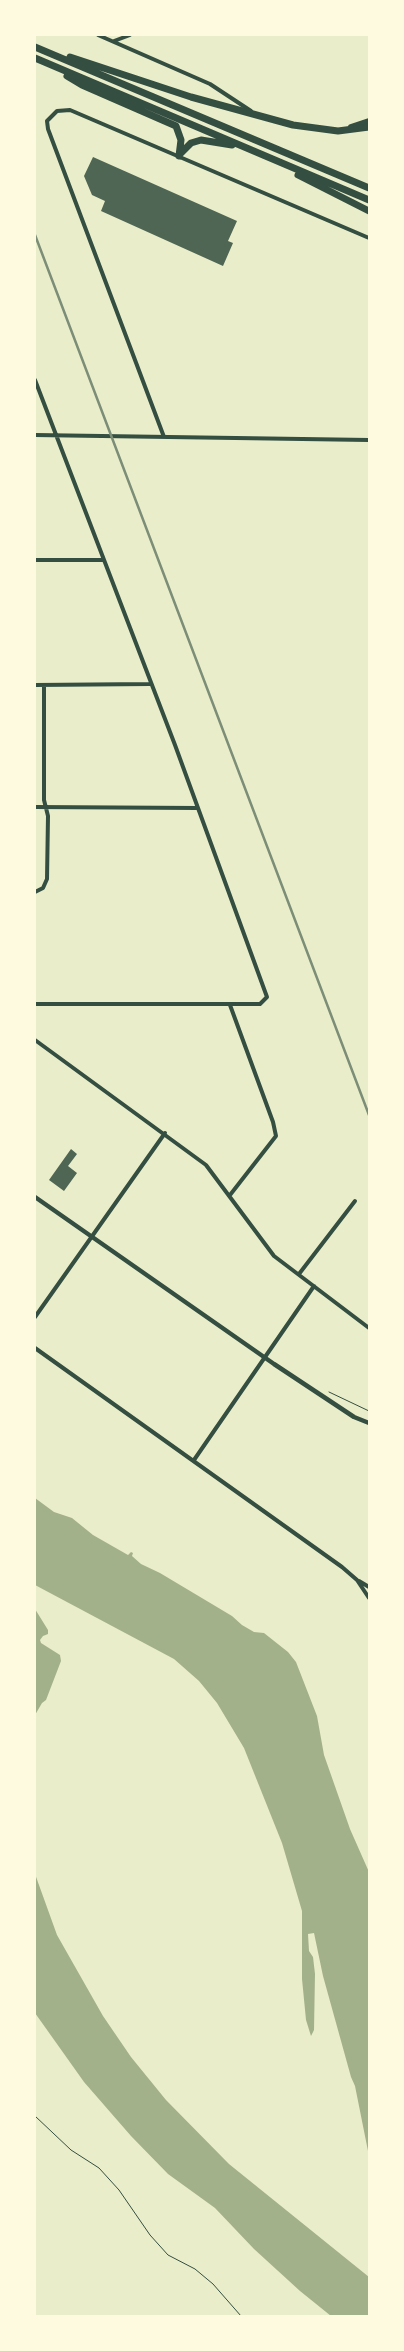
<!DOCTYPE html>
<style>
body{margin:0}
#map{position:relative;width:404px;height:2351px;overflow:hidden;background:#e9edc9;font-family:Jost,sans-serif}
canvas{display:block}
.frame{position:absolute;inset:0;border:36px solid #fefae0;pointer-events:none}
</style>
<div id="map">
<canvas width="404" height="2351"></canvas>
<div class="frame"></div>
</div>
<script>
const context = document.querySelector('canvas').getContext('2d');
context.lineJoin = 'round';
function fill(path, color) { context.fillStyle = color; context.fill(path, 'evenodd'); }
const shape = rows => new Path2D(rows.map(r => 'M' + r).join(''));
function strokePath(path, color, width, dash) { context.strokeStyle = color; context.lineWidth = width; context.lineCap = dash ? 'butt' : 'round'; context.setLineDash(dash || []); context.stroke(path); }
const water = shape([
 [35,1498,54,1512,72,1518,93,1535,128,1555,131,1552,133,1553,132,1556,141,1564,160,1573,232,1616,242,1625,254,1632,264,1633,288,1652,296,1662,317,1716,324,1755,350,1829,369,1872,369,2156,355,2086,351,2077,323,1976,314,1933,308,1934,309,1951,313,1957,315,1974,314,2030,311,2036,306,2020,302,1979,302,1911,282,1843,244,1748,217,1703,199,1681,174,1659,35,1585],
 [35,1609,48,1630,48,1634,43,1636,40,1640,41,1643,60,1655,61,1661,46,1700,42,1703,35,1715],
 [35,1874,57,1935,103,2016,131,2057,166,2100,229,2164,369,2277,369,2316,331,2316,300,2291,254,2249,215,2208,168,2174,131,2136,84,2082,35,2013]
]);
const building = shape([
 [93,157,237,221,228,241,233,243,223,266,101,211,105,201,92,195,84,176],
 [71,1149,77,1154,68,1166,77,1173,64,1191,49,1180]
]);
const path = shape([
 [329,1392,369,1411],
 [35,2116,71,2150,99,2168,119,2190,150,2235,168,2255,195,2269,213,2284,241,2316]
]);
const minor = shape([
 [98,35,210,84,251,111],
 [114,41,130,35],
 [35,380,175,745,267,997,260,1004,35,1004],
 [35,435,369,440],
 [164,437,48,129,47,121,57,111,70,110,369,238],
 [35,560,104,560],
 [35,685,150,684],
 [35,807,197,808],
 [35,892,43,888,47,879,48,816,44,800,44,685],
 [230,1005,273,1122,276,1136,230,1195],
 [35,1040,206,1165,274,1256,369,1328],
 [299,1274,355,1201],
 [35,1317,165,1133],
 [35,1348,342,1567,357,1580,369,1598],
 [194,1460,314,1286],
 [359,1581,369,1587]
]);
const tertiary = shape([
 [35,1197,274,1364,354,1417,369,1423]
]);
const trunk = shape([
 [351,127,369,121]
]);
const motorway = shape([
 [35,47,369,188],
 [70,57,191,97,293,125,338,131,369,127],
 [35,58,369,200],
 [67,76,82,85,176,126,181,140,179,156],
 [181,153,191,143,201,140,232,145],
 [298,175,369,211]
]);
const rail = shape([
 [35,235,369,1115]
]);
fill(water, '#a3b18a');
fill(building, '#4f6655');
strokePath(path, '#344e41', 1);
strokePath(minor, '#344e41', 4);
strokePath(tertiary, '#344e41', 4.5);
strokePath(trunk, '#344e41', 6);
strokePath(motorway, '#344e41', 7);
strokePath(rail, '#7c8e77', 2.5);
</script>
